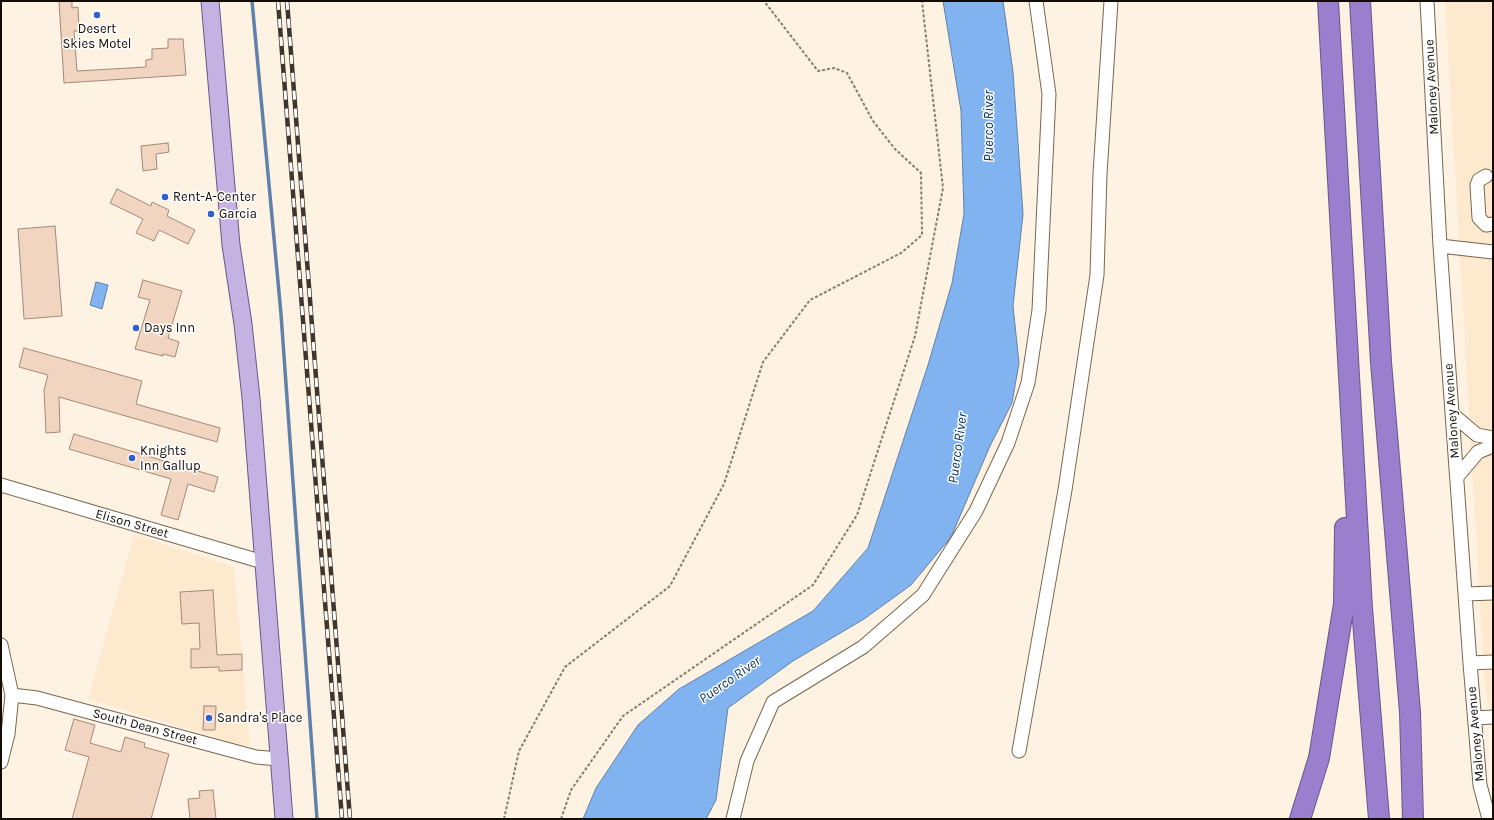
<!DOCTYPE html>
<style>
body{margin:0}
#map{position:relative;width:1494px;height:820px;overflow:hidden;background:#fef2e2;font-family:Karla,sans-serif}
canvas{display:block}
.frame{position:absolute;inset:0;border:2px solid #130c04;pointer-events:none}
</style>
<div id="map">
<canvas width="1494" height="820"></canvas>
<div class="frame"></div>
</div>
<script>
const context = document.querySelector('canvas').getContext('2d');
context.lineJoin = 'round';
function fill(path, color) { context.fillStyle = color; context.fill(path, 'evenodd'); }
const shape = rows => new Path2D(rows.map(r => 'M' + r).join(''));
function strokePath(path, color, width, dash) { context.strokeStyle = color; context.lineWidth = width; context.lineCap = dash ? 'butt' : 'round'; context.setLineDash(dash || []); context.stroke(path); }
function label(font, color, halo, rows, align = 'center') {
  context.font = font + ' Karla,sans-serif'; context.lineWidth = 3; context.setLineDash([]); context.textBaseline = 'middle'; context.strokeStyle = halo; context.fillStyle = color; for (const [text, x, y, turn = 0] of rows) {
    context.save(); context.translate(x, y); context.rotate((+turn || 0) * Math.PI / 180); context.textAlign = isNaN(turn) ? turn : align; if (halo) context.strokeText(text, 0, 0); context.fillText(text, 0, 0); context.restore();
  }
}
const built = shape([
 [1445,1,1493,1,1493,724,1485,688],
 [134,535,234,567,250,746,231,742,88,699]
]);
const water = shape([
 [943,1,1003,1,1013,72,1023,214,1013,306,1019,363,1012,403,990,446,951,537,911,585,864,619,793,661,728,708,716,800,706,819,583,819,596,788,638,725,679,689,813,611,868,548,928,365,952,283,964,214,961,111,943,1],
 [96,282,108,285,102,309,90,305,96,282]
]);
const stream = shape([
 [252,1,281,314,317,819]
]);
const building = shape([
 [59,1,72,1,72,8,78,7,79,31,74,31,77,71,146,67,146,60,152,59,152,49,168,48,168,39,183,39,186,75,64,83,59,1],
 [168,143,169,152,156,154,157,169,143,171,141,146,168,143],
 [117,189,151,206,152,202,169,210,167,216,195,230,188,244,159,230,154,241,136,233,143,219,110,203,117,189],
 [55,226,62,316,24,319,18,229,55,226],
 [143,280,182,291,168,338,179,342,175,357,163,354,163,356,135,349,150,300,138,297,143,280],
 [24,348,142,381,136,404,220,428,217,442,59,397,60,432,46,433,44,390,48,375,19,367,24,348],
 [74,434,218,477,214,492,188,484,178,520,161,515,171,479,69,449,74,434],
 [213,590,217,655,242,654,242,670,219,671,219,667,191,668,191,649,200,649,199,623,182,624,180,592,213,590],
 [204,706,216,706,215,730,203,730,204,706],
 [74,719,95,725,90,743,121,752,125,737,145,743,144,747,169,754,151,819,72,819,89,757,65,750,74,719],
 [213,790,216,819,190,819,188,799,200,798,199,791,213,790]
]);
const path = shape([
 [504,819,519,751,565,667,670,586,724,484,763,362,810,300,901,253,922,235,921,173,895,149,873,121,847,73,834,68,818,71,764,1],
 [561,819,571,790,623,716,813,585,857,515,915,336,943,188,922,1]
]);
const minor = shape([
 [1427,1,1440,246,1470,663,1480,785,1489,819],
 [1486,176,1479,180,1477,185,1479,218,1486,225,1493,224],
 [1440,246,1493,252],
 [1452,414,1477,435,1493,438],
 [1457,477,1478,452,1493,446],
 [1,485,263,562],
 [1465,594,1493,593],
 [1,645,12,695,8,734,1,762],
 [1470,663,1493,662],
 [12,695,37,698,256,757,279,759],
 [1475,718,1493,717],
 [1019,751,1065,490,1097,275,1100,174,1111,1],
 [733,819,747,761,773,702,863,647,923,595,976,511,1008,443,1028,383,1039,310,1049,94,1036,1]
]);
const major = shape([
 [210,1,231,245,243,324,251,398,284,819]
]);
const highway = shape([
 [1328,1,1362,608,1379,819],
 [1360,1,1381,362,1410,712,1413,819],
 [1300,819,1319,758,1344,604,1345,528]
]);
const rail = shape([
 [278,1,342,819],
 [287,1,350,819]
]);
const markers = [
 [97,15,4,"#3060cf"],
 [165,197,4,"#3060cf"],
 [211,214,4,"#3060cf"],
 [136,328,4,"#3060cf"],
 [132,458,4,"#3060cf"],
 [209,718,4,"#3060cf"]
];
const poiNames = [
 ["Desert",97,29,"center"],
 ["Skies Motel",97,44,"center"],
 ["Rent-A-Center",173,197],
 ["Garcia",219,214],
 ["Days Inn",144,328],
 ["Knights",140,451],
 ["Inn Gallup",140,466],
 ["Sandra's Place",217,718]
];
const streetNames = [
 ["Maloney Avenue",1432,87,-93],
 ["Maloney Avenue",1452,411,-94],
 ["Elison Street",132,524,16],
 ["South Dean Street",145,727,15],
 ["Maloney Avenue",1476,734,-95]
];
const waterNames = [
 ["Puerco River",989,126,-90],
 ["Puerco River",958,448,-82],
 ["Puerco River",730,680,-35]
];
fill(built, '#fde9ce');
fill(water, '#81b3f0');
strokePath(water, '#6081a9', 1);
strokePath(stream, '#6081a9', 3.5);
fill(building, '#f1d5c0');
strokePath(building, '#a38976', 1);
strokePath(minor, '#77664e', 15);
strokePath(major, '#6b5687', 19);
strokePath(highway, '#6b5687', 22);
strokePath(path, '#867c70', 2, [3, 2]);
strokePath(minor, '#fff', 13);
strokePath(major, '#c3b2e2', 17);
strokePath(highway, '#9b7ece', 20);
strokePath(rail, '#3e362d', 4.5);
strokePath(rail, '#fff', 3, [9]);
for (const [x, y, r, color] of markers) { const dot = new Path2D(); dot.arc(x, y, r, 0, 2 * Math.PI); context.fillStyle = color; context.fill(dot); strokePath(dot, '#fff', 1.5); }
label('13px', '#130c04', '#fff', poiNames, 'left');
label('13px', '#130c04', '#fff', streetNames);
label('italic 14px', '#053362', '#fff', waterNames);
</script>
